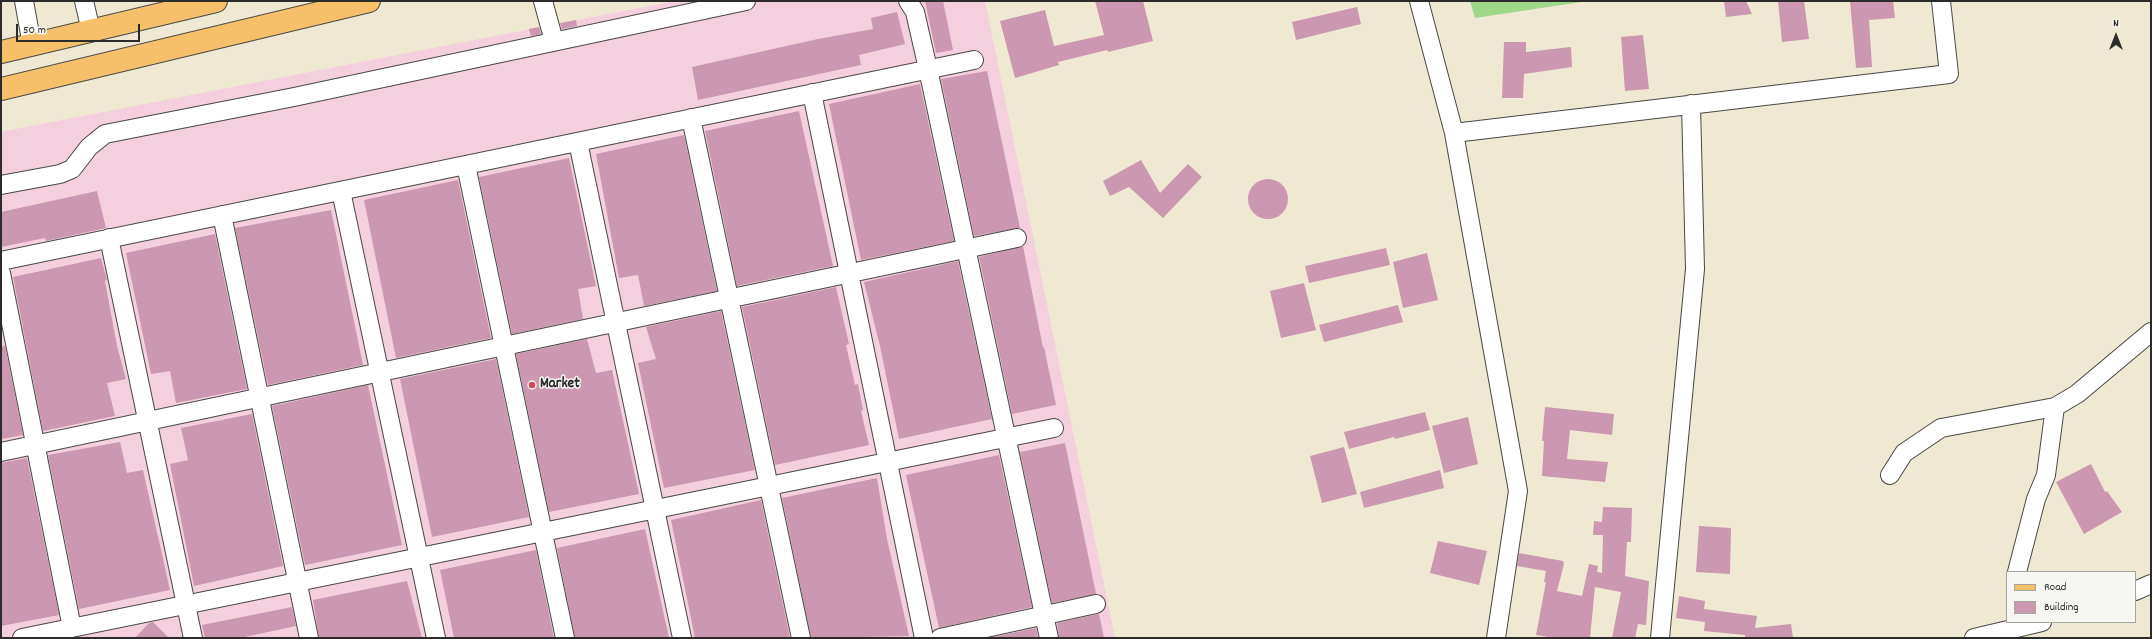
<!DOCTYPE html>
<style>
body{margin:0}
#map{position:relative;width:2152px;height:639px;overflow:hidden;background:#efe9d4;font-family:Dekko,sans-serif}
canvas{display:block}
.frame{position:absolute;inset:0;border:2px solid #2b2b2b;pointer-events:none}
.legend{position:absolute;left:2006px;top:571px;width:130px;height:52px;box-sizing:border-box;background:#f6f6f2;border:1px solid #a5a5a2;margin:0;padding:5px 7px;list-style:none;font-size:12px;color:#2b2b2b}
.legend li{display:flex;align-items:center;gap:8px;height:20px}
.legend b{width:20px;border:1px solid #a5a5a2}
.north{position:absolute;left:2096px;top:16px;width:40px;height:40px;-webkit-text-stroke:3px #f6f6f2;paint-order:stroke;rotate:0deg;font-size:11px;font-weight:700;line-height:16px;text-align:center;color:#2b2b2b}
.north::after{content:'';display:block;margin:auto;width:14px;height:18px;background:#2b2b2b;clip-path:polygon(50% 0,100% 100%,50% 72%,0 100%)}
.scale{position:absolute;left:16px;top:24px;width:124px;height:18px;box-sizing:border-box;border:2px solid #2b2b2b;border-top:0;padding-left:5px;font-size:12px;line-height:14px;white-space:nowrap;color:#2b2b2b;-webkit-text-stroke:3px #f6f6f2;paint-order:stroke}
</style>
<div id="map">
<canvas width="2152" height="639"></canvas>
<div class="frame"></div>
<ul class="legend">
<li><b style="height:5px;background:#f6c06b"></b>Road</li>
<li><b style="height:11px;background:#cc97b0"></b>Building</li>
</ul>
<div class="north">N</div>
<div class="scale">50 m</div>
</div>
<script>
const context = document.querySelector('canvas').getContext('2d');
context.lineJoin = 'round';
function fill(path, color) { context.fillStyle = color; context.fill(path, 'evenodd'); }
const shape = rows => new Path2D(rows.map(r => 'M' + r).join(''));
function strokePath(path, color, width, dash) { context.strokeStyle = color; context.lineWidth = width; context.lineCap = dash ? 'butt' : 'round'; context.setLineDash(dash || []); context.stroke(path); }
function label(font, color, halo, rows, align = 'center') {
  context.font = font + ' Dekko,sans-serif'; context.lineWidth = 3; context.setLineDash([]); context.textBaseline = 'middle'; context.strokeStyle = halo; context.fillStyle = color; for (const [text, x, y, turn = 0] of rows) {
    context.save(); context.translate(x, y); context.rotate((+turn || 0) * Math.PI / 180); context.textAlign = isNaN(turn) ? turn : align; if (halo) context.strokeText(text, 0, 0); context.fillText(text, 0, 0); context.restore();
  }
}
const built = shape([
 [675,1,985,1,1115,638,1,638,1,132]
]);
const green = shape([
 [1470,1,1588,1,1475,18]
]);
const building = shape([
 [925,1,943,1,953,50,936,53],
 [1095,1,1143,1,1153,41,1108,52,1107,50,1058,62,1059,65,1015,78,1000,21,1045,10,1054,46,1104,35],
 [1724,1,1746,1,1752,14,1726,17],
 [1778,1,1804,1,1809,39,1782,42],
 [1850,1,1893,1,1895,18,1869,20,1872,67,1856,68],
 [1357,7,1361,24,1296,40,1292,22],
 [897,12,905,44,859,55,861,65,698,100,692,67,818,39,873,29,871,18],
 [576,20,577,26,562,29,560,23],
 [539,27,541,34,531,36,529,29],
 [1643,35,1649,89,1625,91,1621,37],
 [1504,42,1526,42,1526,52,1571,47,1572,67,1524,74,1523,98,1502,98],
 [987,71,1020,228,974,236,941,79],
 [920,84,954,241,861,260,829,104],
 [799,111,833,266,737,286,705,131],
 [684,135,717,291,644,306,638,275,619,278,596,154],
 [569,158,596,286,578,289,583,319,512,334,479,177],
 [1141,160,1160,193,1188,164,1202,177,1163,218,1129,187,1110,196,1103,181],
 '1248 199a20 20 0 1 1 40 0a20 20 0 1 1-40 0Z',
 [458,180,491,338,396,358,364,200],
 [97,191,106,228,46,241,45,238,1,247,1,212],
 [331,210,363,365,268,385,235,228],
 [215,234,247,389,176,403,170,371,151,374,126,253],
 [1023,246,1043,348,1044,347,1056,405,1012,414,979,257],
 [1386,248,1390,265,1309,283,1305,266],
 [1427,253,1438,300,1403,308,1393,262],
 [101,258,107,280,105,281,117,346,126,379,107,383,115,416,43,431,13,277],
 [958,261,992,419,899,439,880,346,864,282],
 [1304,283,1316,330,1281,338,1270,291],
 [836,287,849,344,846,345,855,385,858,384,863,410,861,411,869,445,775,465,742,307],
 [1398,305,1403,322,1324,342,1319,325],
 [721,311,755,470,664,488,638,363,656,359,646,327],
 [587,339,596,373,612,370,639,494,549,512,516,354],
 [5,346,23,435,1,439,1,347],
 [496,359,529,517,432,537,400,379],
 [368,385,402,545,305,565,272,406],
 [1545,407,1614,414,1612,435,1570,430,1567,459,1608,462,1605,482,1542,476,1544,441,1542,441],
 [1425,412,1430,430,1395,439,1394,437,1349,449,1344,432],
 [252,414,283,566,194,586,170,464,188,460,181,428],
 [1468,417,1478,464,1444,473,1432,426],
 [120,442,127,473,143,470,170,590,79,609,48,455],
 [1065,443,1096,594,1052,603,1020,452],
 [1344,447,1357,494,1322,503,1310,456],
 [999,455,1032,607,939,628,906,475],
 [27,458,59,615,1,626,1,463],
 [2091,464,2105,492,2107,491,2122,512,2084,534,2056,482],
 [1440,470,1444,488,1364,508,1360,492],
 [877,478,887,539,909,636,811,638,782,498],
 [761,500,790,638,695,638,671,520],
 [1603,507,1632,508,1631,542,1627,542,1625,576,1649,581,1646,625,1638,624,1635,638,1612,638,1621,592,1595,587,1590,638,1554,638,1536,635,1546,582,1544,582,1546,571,1517,566,1519,553,1563,561,1564,564,1557,591,1582,596,1589,564,1598,566,1597,572,1602,573,1603,535,1593,535,1594,521,1602,522],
 [1699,526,1731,528,1730,574,1696,572],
 [645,529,669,638,575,638,557,548],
 [1438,541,1487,551,1479,585,1430,573],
 [536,550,554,638,454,638,440,570],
 [407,581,422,638,319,638,313,600],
 [1679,596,1705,601,1704,609,1757,616,1755,628,1791,624,1793,638,1745,638,1745,635,1704,631,1705,622,1676,618],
 [292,607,296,626,240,638,205,638,202,625],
 [1099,614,1104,638,1059,638,1057,623],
 [153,622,169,638,135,638,149,623],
 [1036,628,1038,638,989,638]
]);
const minor = shape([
 [24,1,32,45],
 [84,1,91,31],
 [543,1,554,41],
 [908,1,915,12,928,69,1049,638],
 [1419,1,1454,133],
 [812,93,924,638],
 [691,118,801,638],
 [578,142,682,638],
 [466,165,565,638],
 [1,185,60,174,72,169,89,147,105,134,294,97,746,1],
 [341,191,436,638],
 [222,215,309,638],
 [109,238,193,638],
 [1,261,974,60],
 [1,273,72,628],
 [1,452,1017,238],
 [1890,475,1904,453,1941,428,2055,407,2077,394,2151,332],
 [2017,572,2036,499,2046,475,2055,407],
 [2135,591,2151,584],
 [22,638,1054,428],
 [940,638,1096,604],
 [1496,638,1518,491,1454,133,1949,74,1941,1],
 [1660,638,1695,269,1691,104],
 [1974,638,2042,622]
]);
const major = shape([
 [1,52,216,1],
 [1,89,369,1]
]);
const markers = [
 [532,385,4,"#d1495b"]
];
const poiNames = [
 ["Market",540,385]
];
fill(built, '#f4cfdd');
fill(green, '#a0d889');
fill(building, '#cc97b0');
strokePath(minor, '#484844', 20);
strokePath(major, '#484844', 24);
strokePath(minor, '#fff', 18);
strokePath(major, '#f6c06b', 22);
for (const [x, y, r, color] of markers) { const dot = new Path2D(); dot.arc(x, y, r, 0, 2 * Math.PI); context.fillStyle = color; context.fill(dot); strokePath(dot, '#f6f6f2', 1.5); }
label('bold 15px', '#2b2b2b', '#f6f6f2', poiNames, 'left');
</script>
